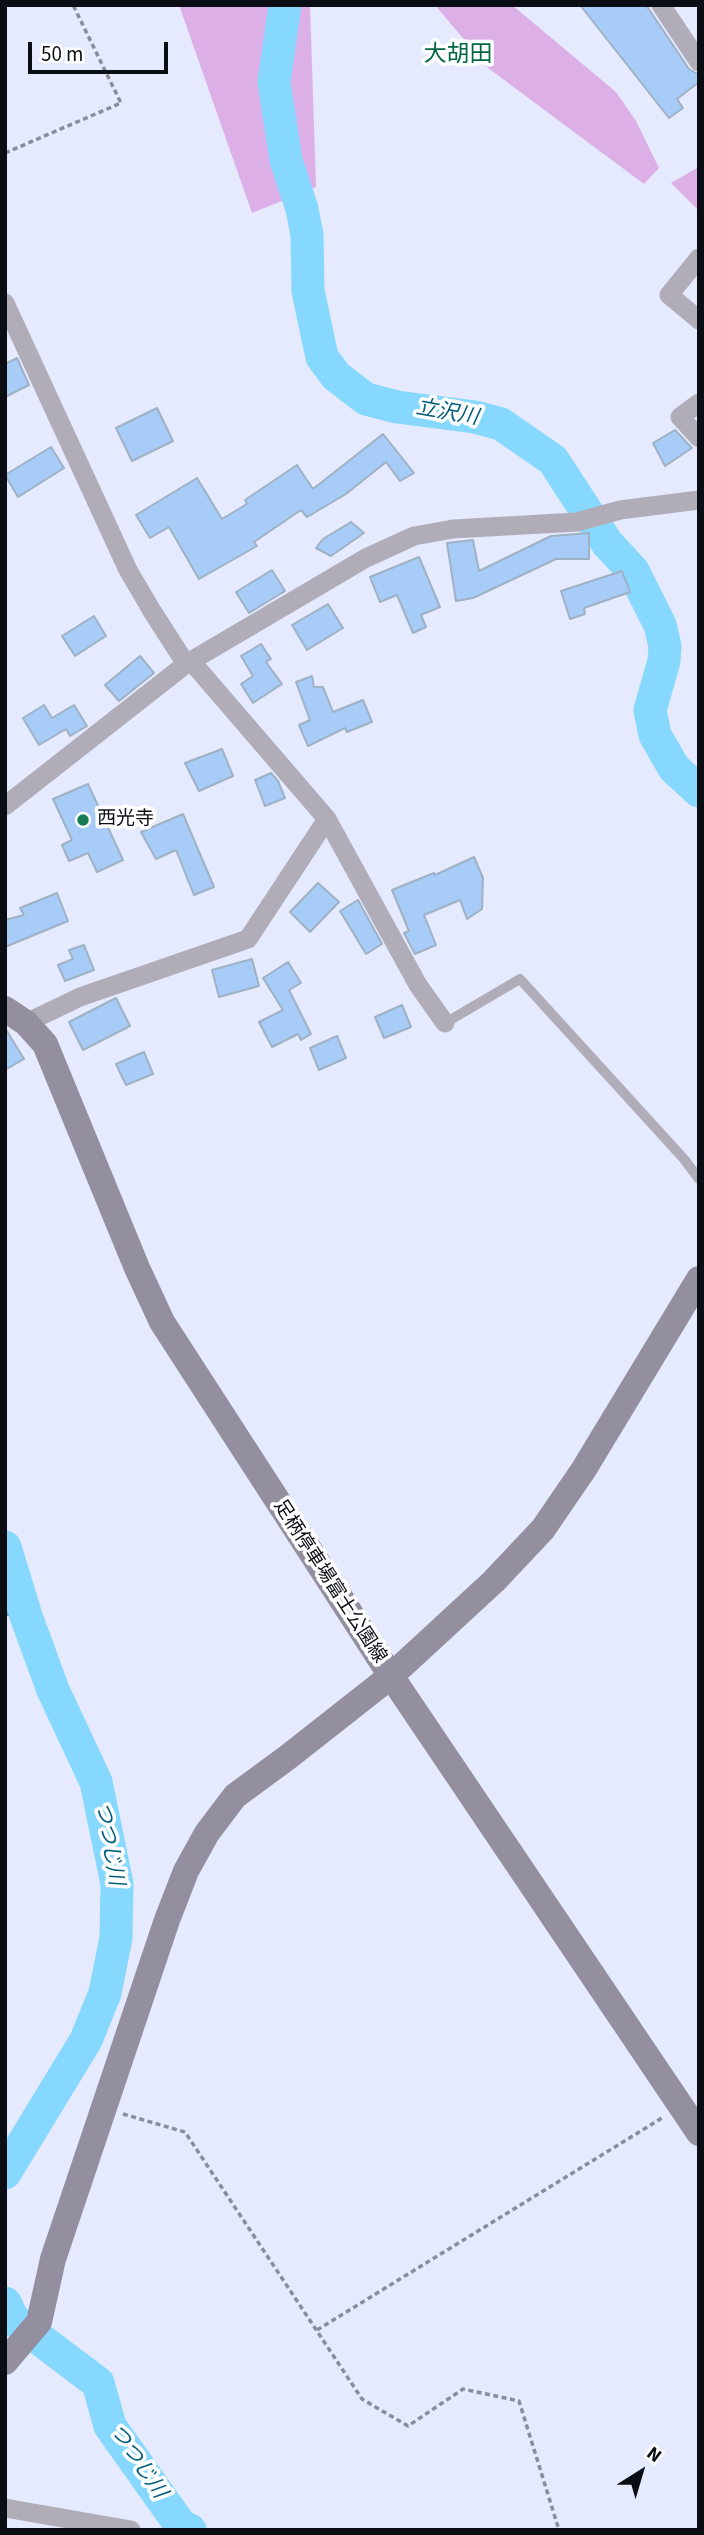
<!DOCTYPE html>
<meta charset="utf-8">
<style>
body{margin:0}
#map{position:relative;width:704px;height:2535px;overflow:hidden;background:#e5eafe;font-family:"Source Sans 3",sans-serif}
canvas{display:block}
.frame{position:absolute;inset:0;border:7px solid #0b0d15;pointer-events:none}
.north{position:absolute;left:606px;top:2437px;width:70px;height:70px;-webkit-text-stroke:5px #fff;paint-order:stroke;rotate:37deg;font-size:19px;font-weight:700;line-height:28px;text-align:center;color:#0b0d15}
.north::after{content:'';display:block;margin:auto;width:24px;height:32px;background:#0b0d15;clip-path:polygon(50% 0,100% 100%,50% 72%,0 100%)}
.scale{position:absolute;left:28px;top:42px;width:140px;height:32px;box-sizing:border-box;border:4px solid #0b0d15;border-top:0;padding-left:9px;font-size:21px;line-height:24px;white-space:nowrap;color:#0b0d15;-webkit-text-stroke:5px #fff;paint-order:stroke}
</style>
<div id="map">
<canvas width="704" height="2535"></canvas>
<div class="frame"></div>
<div class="north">N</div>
<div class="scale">50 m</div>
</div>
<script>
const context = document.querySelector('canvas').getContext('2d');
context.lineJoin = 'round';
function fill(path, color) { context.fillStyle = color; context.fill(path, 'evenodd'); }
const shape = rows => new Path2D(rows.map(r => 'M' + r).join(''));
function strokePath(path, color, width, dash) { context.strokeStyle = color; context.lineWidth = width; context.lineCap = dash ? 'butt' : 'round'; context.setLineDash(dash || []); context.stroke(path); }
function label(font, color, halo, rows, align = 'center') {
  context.font = font + ' "Source Sans 3","Noto Sans JP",sans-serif'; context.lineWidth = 7; context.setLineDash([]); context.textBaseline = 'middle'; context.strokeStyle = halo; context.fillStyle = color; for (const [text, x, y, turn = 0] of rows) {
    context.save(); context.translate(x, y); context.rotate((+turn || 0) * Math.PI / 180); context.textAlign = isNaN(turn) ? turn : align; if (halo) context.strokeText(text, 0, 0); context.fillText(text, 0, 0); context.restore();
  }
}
const green = shape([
 [179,5,310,5,316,187,252,213],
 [435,5,512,5,616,92,636,121,659,168,644,184,488,68],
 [699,167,699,211,671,183]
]);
const stream = shape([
 [5,1613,26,1616]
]);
const river = shape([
 [285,5,274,82,286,160,302,209,307,235,308,291,322,357,336,376,366,399,397,407,475,417,501,424,553,460,607,543,633,571,660,625,665,646,664,661,650,710,655,735,674,768,699,791],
 [5,1547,26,1616,53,1690,96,1782,117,1884,116,1938,105,1993,86,2040,5,2173],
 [5,2303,13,2319,98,2383,110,2426,181,2526,190,2530]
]);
const building = shape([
 [580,5,646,5,689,69,699,75,699,82,677,99,683,108,669,118,580,5],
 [17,358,29,385,5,397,5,364,17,358],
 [157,408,173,441,132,461,116,428,157,408],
 [675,430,692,448,665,466,653,443,675,430],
 [383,434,414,473,400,481,386,462,346,494,307,517,301,510,254,542,257,546,199,579,169,527,150,538,136,515,197,478,222,519,247,504,245,500,297,465,313,489,383,434],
 [51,447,64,468,18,497,5,475,51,447],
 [351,522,364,533,331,556,316,548,323,539,351,522],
 [589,533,589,559,556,559,473,598,456,601,447,543,473,540,479,571,551,536,589,533],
 [419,557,440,607,421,615,426,627,413,633,397,595,380,602,370,577,419,557],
 [272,570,285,591,249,613,236,592,272,570],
 [622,571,630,592,584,608,585,614,570,619,561,591,622,571],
 [328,604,343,628,307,650,292,625,328,604],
 [94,616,106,636,75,656,62,636,94,616],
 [261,644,271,659,266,662,282,684,253,703,241,684,253,676,241,656,261,644],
 [140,656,154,673,119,701,105,685,140,656],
 [312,676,314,687,323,687,333,712,363,700,372,722,347,732,345,728,308,746,299,725,310,720,296,682,312,676],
 [44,705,52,718,74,705,87,726,70,736,66,729,39,745,23,718,44,705],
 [222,749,233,776,199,791,185,763,222,749],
 [271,773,278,781,285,798,265,806,255,780,271,773],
 [88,784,123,860,97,872,88,853,69,861,62,845,72,840,53,799,88,784],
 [183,814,214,887,194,895,176,850,156,859,141,832,183,814],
 [474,857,483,878,482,909,467,919,460,900,424,915,436,945,415,954,404,933,409,931,392,890,434,873,435,875,474,857],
 [318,883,339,902,310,932,290,912,318,883],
 [57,893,68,921,5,947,5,920,24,915,20,908,57,893],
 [358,900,382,944,366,954,340,911,358,900],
 [84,945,94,970,65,981,58,965,73,959,69,950,84,945],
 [252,959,259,986,219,997,212,970,252,959],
 [288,962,301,983,289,990,311,1034,301,1040,298,1034,272,1047,259,1022,283,1010,263,978,288,962],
 [116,998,130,1026,83,1050,69,1022,116,998],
 [402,1005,411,1027,384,1038,375,1017,402,1005],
 [5,1028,24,1059,5,1070,5,1028],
 [337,1036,346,1058,319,1070,310,1048,337,1036],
 [144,1052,153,1074,126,1085,116,1064,144,1052]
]);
const path = shape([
 [5,153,121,103,73,5],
 [123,2114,185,2132,362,2399,408,2426,463,2389,519,2401,559,2530],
 [317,2330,662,2118]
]);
const lane = shape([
 [445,1023,520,979,684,1159,699,1179]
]);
const street = shape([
 [661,5,699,62],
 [699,258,669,295,699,320],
 [5,303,128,570,152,611,186,664,191,661,327,819,248,939,80,997,26,1023],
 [699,403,680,417,699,438],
 [191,661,366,558,414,536,453,529,577,522,620,510,699,500],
 [5,806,186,664],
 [327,819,418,985,445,1023],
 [5,2508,131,2530]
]);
const secondary = shape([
 [5,1009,26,1023,45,1044,137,1268,162,1322,391,1676,699,2133],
 [5,2362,39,2322,53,2259,167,1920,186,1871,207,1833,235,1796,288,1757,391,1676,494,1581,543,1529,584,1469,699,1279]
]);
const markers = [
 [83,820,7,"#197c54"]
];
const poiNames = [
 ["西光寺",97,820]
];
const streetNames = [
 ["足柄停車場富士公園線",329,1582,57]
];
const waterNames = [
 ["立沢川",447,414,10],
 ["つつじ川",108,1844,80],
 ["つつじ川",137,2462,56]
];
const quarterNames = [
 ["大胡田",458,56]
];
fill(green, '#dcafe6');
strokePath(stream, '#629bb8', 5);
strokePath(river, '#87d8fe', 33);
fill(building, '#a7ccf7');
strokePath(building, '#9fb1c4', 2);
strokePath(path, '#888c9b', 3.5, [5, 3.5]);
strokePath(lane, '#b0adb8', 10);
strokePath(street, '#b0adb8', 19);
strokePath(secondary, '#938f9f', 26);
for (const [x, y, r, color] of markers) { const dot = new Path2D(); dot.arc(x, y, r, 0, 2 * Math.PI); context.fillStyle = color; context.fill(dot); strokePath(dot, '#fff', 2.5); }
label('19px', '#0b0d15', '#fff', poiNames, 'left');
label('19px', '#0b0d15', '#fff', streetNames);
label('italic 21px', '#005d7c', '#fff', waterNames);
label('23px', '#036743', '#fff', quarterNames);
</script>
